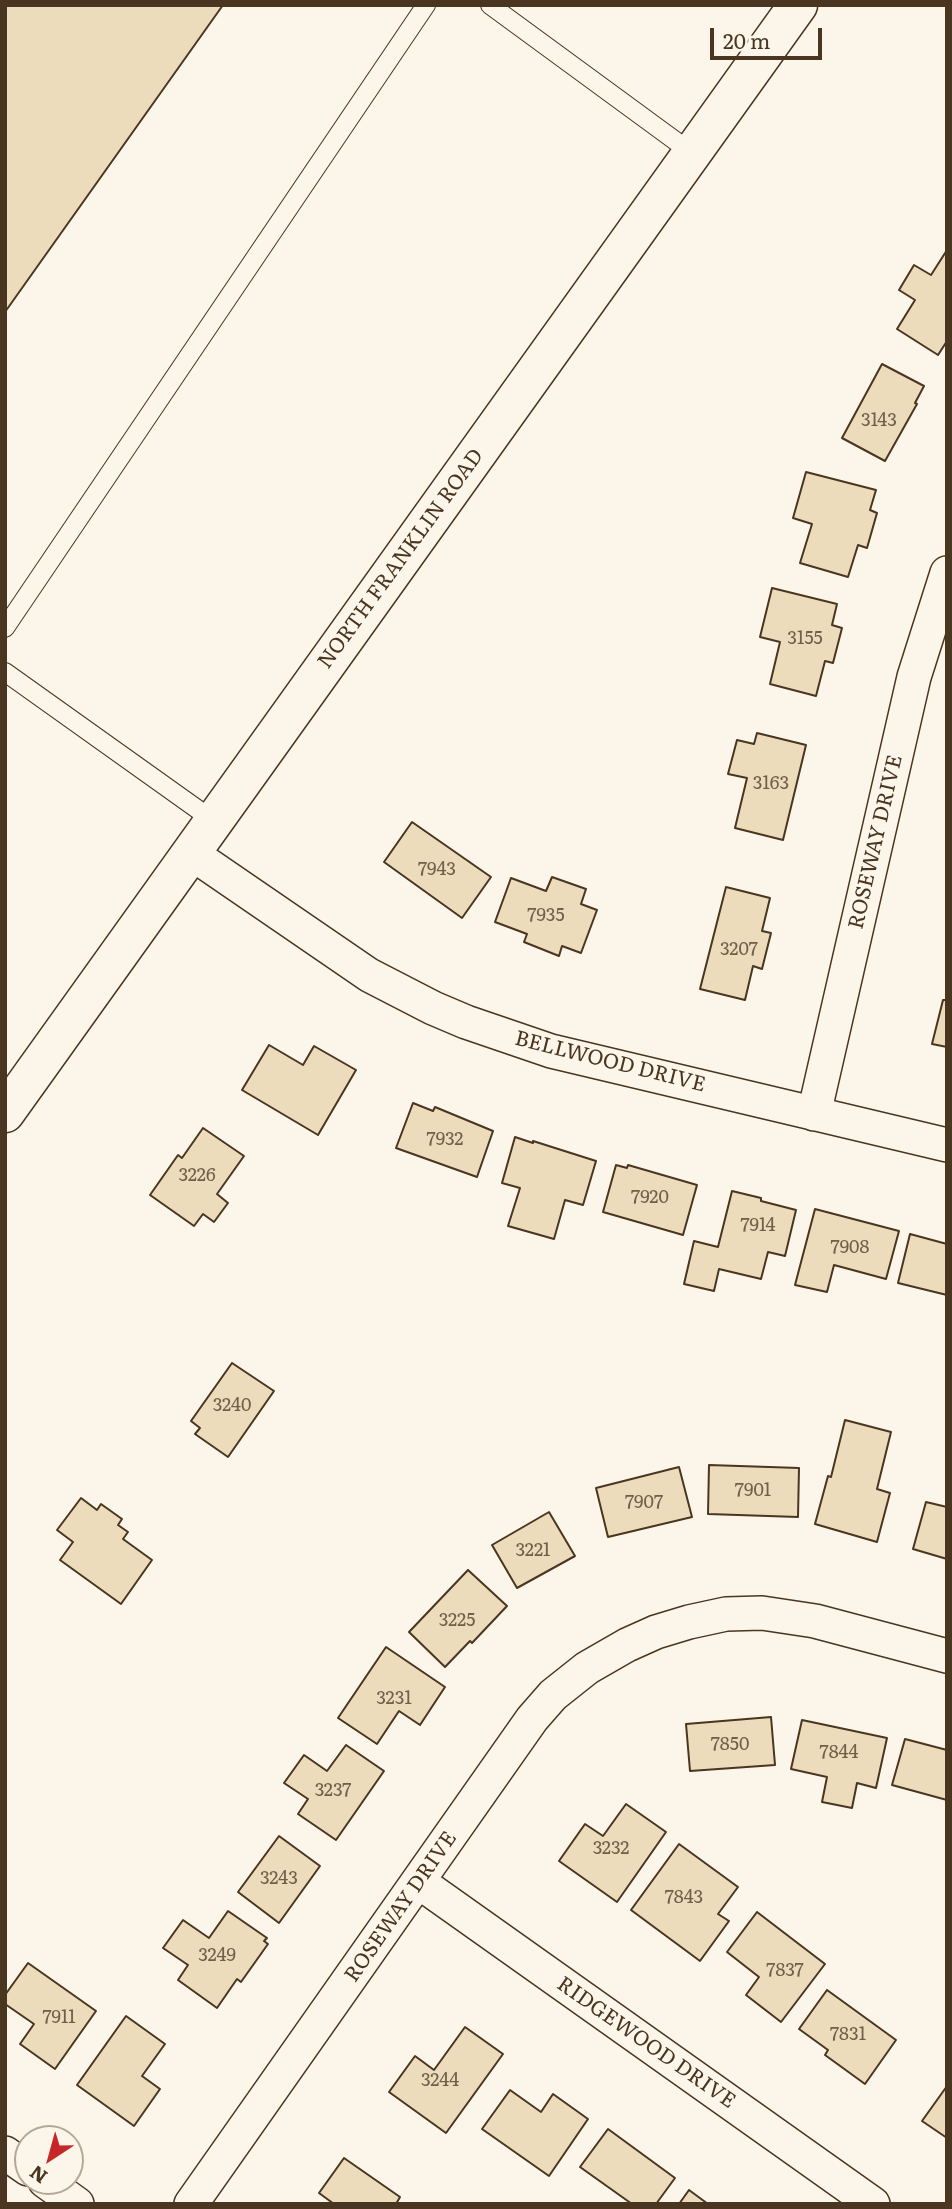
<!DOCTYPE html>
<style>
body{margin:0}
#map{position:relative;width:952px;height:2209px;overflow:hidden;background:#fbf6e9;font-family:Literata,serif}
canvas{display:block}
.frame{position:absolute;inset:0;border:7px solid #4a3520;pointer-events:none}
.north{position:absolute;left:14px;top:2125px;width:70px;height:70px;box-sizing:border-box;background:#fbf6e9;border:2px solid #b4a999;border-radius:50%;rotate:216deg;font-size:19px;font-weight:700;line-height:28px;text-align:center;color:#4a3520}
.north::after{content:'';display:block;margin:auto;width:24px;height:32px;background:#c62828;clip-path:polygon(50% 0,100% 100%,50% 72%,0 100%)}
.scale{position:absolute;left:710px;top:28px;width:112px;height:32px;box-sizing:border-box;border:4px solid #4a3520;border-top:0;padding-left:9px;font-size:21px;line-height:24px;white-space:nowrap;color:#4a3520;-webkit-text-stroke:5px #fbf6e9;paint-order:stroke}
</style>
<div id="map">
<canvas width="952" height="2209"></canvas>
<div class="frame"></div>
<div class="north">N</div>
<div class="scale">20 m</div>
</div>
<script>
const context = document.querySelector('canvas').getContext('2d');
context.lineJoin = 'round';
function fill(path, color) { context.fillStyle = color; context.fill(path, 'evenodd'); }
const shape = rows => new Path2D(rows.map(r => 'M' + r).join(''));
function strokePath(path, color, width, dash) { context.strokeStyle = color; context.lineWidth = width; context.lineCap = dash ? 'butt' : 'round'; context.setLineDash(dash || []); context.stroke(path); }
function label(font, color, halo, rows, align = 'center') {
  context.font = font + ' Literata,serif'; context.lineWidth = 5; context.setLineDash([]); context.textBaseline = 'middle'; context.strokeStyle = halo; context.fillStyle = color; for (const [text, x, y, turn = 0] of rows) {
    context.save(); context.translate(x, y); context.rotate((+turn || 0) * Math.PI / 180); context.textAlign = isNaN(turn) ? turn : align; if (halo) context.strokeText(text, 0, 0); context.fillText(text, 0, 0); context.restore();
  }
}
const building = shape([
 [5,5,223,5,5,312,5,5],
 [947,250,947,341,938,355,897,329,915,300,899,290,914,265,931,275,947,250],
 [882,364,924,386,915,403,917,404,885,461,842,438,882,364],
 [806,472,876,490,870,510,877,513,867,548,858,545,848,577,800,563,812,524,793,518,806,472],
 [772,588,837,604,832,625,842,628,833,663,825,661,816,696,770,684,780,642,760,637,772,588],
 [757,733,806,745,783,840,735,828,747,778,728,774,737,740,754,744,757,733],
 [412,822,491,877,462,918,384,862,412,822],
 [552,877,586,889,581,904,597,910,581,953,562,946,559,956,524,942,527,934,495,922,511,878,546,891,552,877],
 [726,887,770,898,762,931,771,933,762,969,753,966,745,1000,700,989,726,887],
 [943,1000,947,1000,947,1047,932,1044,943,1000],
 [269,1045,303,1065,314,1046,356,1070,318,1135,242,1090,269,1045],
 [413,1103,433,1111,435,1107,493,1131,477,1177,396,1148,413,1103],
 [203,1128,244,1156,217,1194,228,1203,214,1222,203,1214,194,1226,150,1195,178,1155,182,1158,203,1128],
 [515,1137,533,1143,533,1141,596,1161,583,1205,565,1200,554,1239,508,1226,520,1188,502,1183,515,1137],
 [616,1165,627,1168,628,1165,697,1185,683,1235,603,1212,616,1165],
 [732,1191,761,1198,761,1201,796,1210,785,1256,768,1252,761,1279,719,1269,714,1291,684,1284,694,1241,718,1247,732,1191],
 [815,1209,899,1231,886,1279,834,1265,827,1292,795,1285,815,1209],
 [910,1234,947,1244,947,1295,898,1283,910,1234],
 [232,1363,274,1391,228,1457,195,1434,200,1428,191,1421,232,1363],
 [845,1420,891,1432,877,1489,890,1493,877,1542,815,1524,828,1476,831,1477,845,1420],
 [709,1465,799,1468,798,1517,708,1514,709,1465],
 [679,1467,692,1517,608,1537,596,1488,679,1467],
 [81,1498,97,1510,101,1504,122,1519,118,1525,128,1532,123,1539,152,1560,121,1604,60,1560,73,1542,57,1530,81,1498],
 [926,1502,947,1507,947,1559,913,1549,926,1502],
 [549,1512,575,1556,517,1588,492,1545,549,1512],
 [468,1570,507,1606,472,1643,470,1641,445,1667,409,1632,468,1570],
 [386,1647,445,1687,420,1725,399,1711,377,1744,338,1718,386,1647],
 [771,1717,775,1765,690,1771,686,1724,771,1717],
 [802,1720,887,1738,876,1788,857,1783,852,1808,822,1802,827,1777,791,1769,802,1720],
 [905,1739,947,1750,947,1800,892,1785,905,1739],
 [346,1745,384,1771,336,1840,298,1814,308,1799,284,1783,304,1755,327,1771,346,1745],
 [626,1804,666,1832,617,1902,559,1861,585,1824,603,1836,626,1804],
 [279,1836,320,1866,279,1923,238,1892,279,1836],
 [679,1844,738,1887,718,1914,729,1921,700,1961,631,1910,679,1844],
 [228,1911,267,1938,264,1941,268,1944,241,1982,237,1979,217,2008,178,1980,188,1965,163,1948,183,1920,209,1938,228,1911],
 [757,1912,825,1964,781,2022,746,1995,759,1977,727,1952,757,1912],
 [28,1963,96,2011,55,2069,20,2044,34,2024,5,2004,5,1995,28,1963],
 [827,1990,896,2040,865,2084,825,2055,828,2050,799,2029,827,1990],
 [126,2016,165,2044,142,2076,160,2089,134,2126,77,2085,126,2016],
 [465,2027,503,2054,446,2133,389,2092,415,2056,434,2070,465,2027],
 [947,2086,947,2138,922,2121,947,2086],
 [510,2090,541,2112,553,2094,588,2119,549,2176,482,2129,510,2090],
 [608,2129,675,2178,656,2204,632,2204,580,2167,608,2129],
 [344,2158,400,2197,396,2204,334,2204,319,2193,344,2158],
 [689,2190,708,2204,679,2204,689,2190]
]);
const service = shape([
 [490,5,692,153],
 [5,628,426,5],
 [5,672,214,821]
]);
const minor = shape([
 [191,853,369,975,433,1008,466,1022,551,1051,947,1145],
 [814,1114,914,677,947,573],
 [419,1882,873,2204],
 [5,2153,28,2169],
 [45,2181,77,2204],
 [191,2204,532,1719,553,1695,587,1668,627,1645,656,1632,689,1622,726,1614,762,1613,815,1621,947,1656]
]);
const secondary = shape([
 [5,1113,798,5]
]);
const numberNames = [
 ["3143",879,421],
 ["3155",805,639],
 ["3163",771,784],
 ["7943",437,870],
 ["7935",546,916],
 ["3207",739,950],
 ["7932",445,1140],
 ["3226",197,1176],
 ["7920",650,1198],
 ["7914",758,1226],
 ["7908",850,1248],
 ["3240",232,1406],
 ["7901",753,1491],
 ["7907",644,1503],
 ["3221",533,1551],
 ["3225",457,1621],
 ["3231",394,1699],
 ["7850",730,1745],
 ["7844",839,1753],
 ["3237",333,1791],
 ["3232",611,1849],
 ["3243",279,1879],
 ["7843",684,1898],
 ["3249",217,1956],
 ["7837",785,1971],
 ["7911",59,2018],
 ["7831",848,2035],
 ["3244",440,2081]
];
const streetNames = [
 ["NORTH FRANKLIN ROAD",401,559,-54],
 ["ROSEWAY DRIVE",876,842,-77],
 ["BELLWOOD DRIVE",610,1062,14],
 ["ROSEWAY DRIVE",401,1907,-55],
 ["RIDGEWOOD DRIVE",646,2043,35]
];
fill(building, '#ecdcbc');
strokePath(building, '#4a3520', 2);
strokePath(service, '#4a3520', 20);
strokePath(minor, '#4a3520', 36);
strokePath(secondary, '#4a3520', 41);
strokePath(service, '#fbf6e9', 18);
strokePath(minor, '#fbf6e9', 33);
strokePath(secondary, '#fbf6e9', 38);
label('18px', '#725f47', null, numberNames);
label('21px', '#4a3520', '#fbf6e9', streetNames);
</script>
